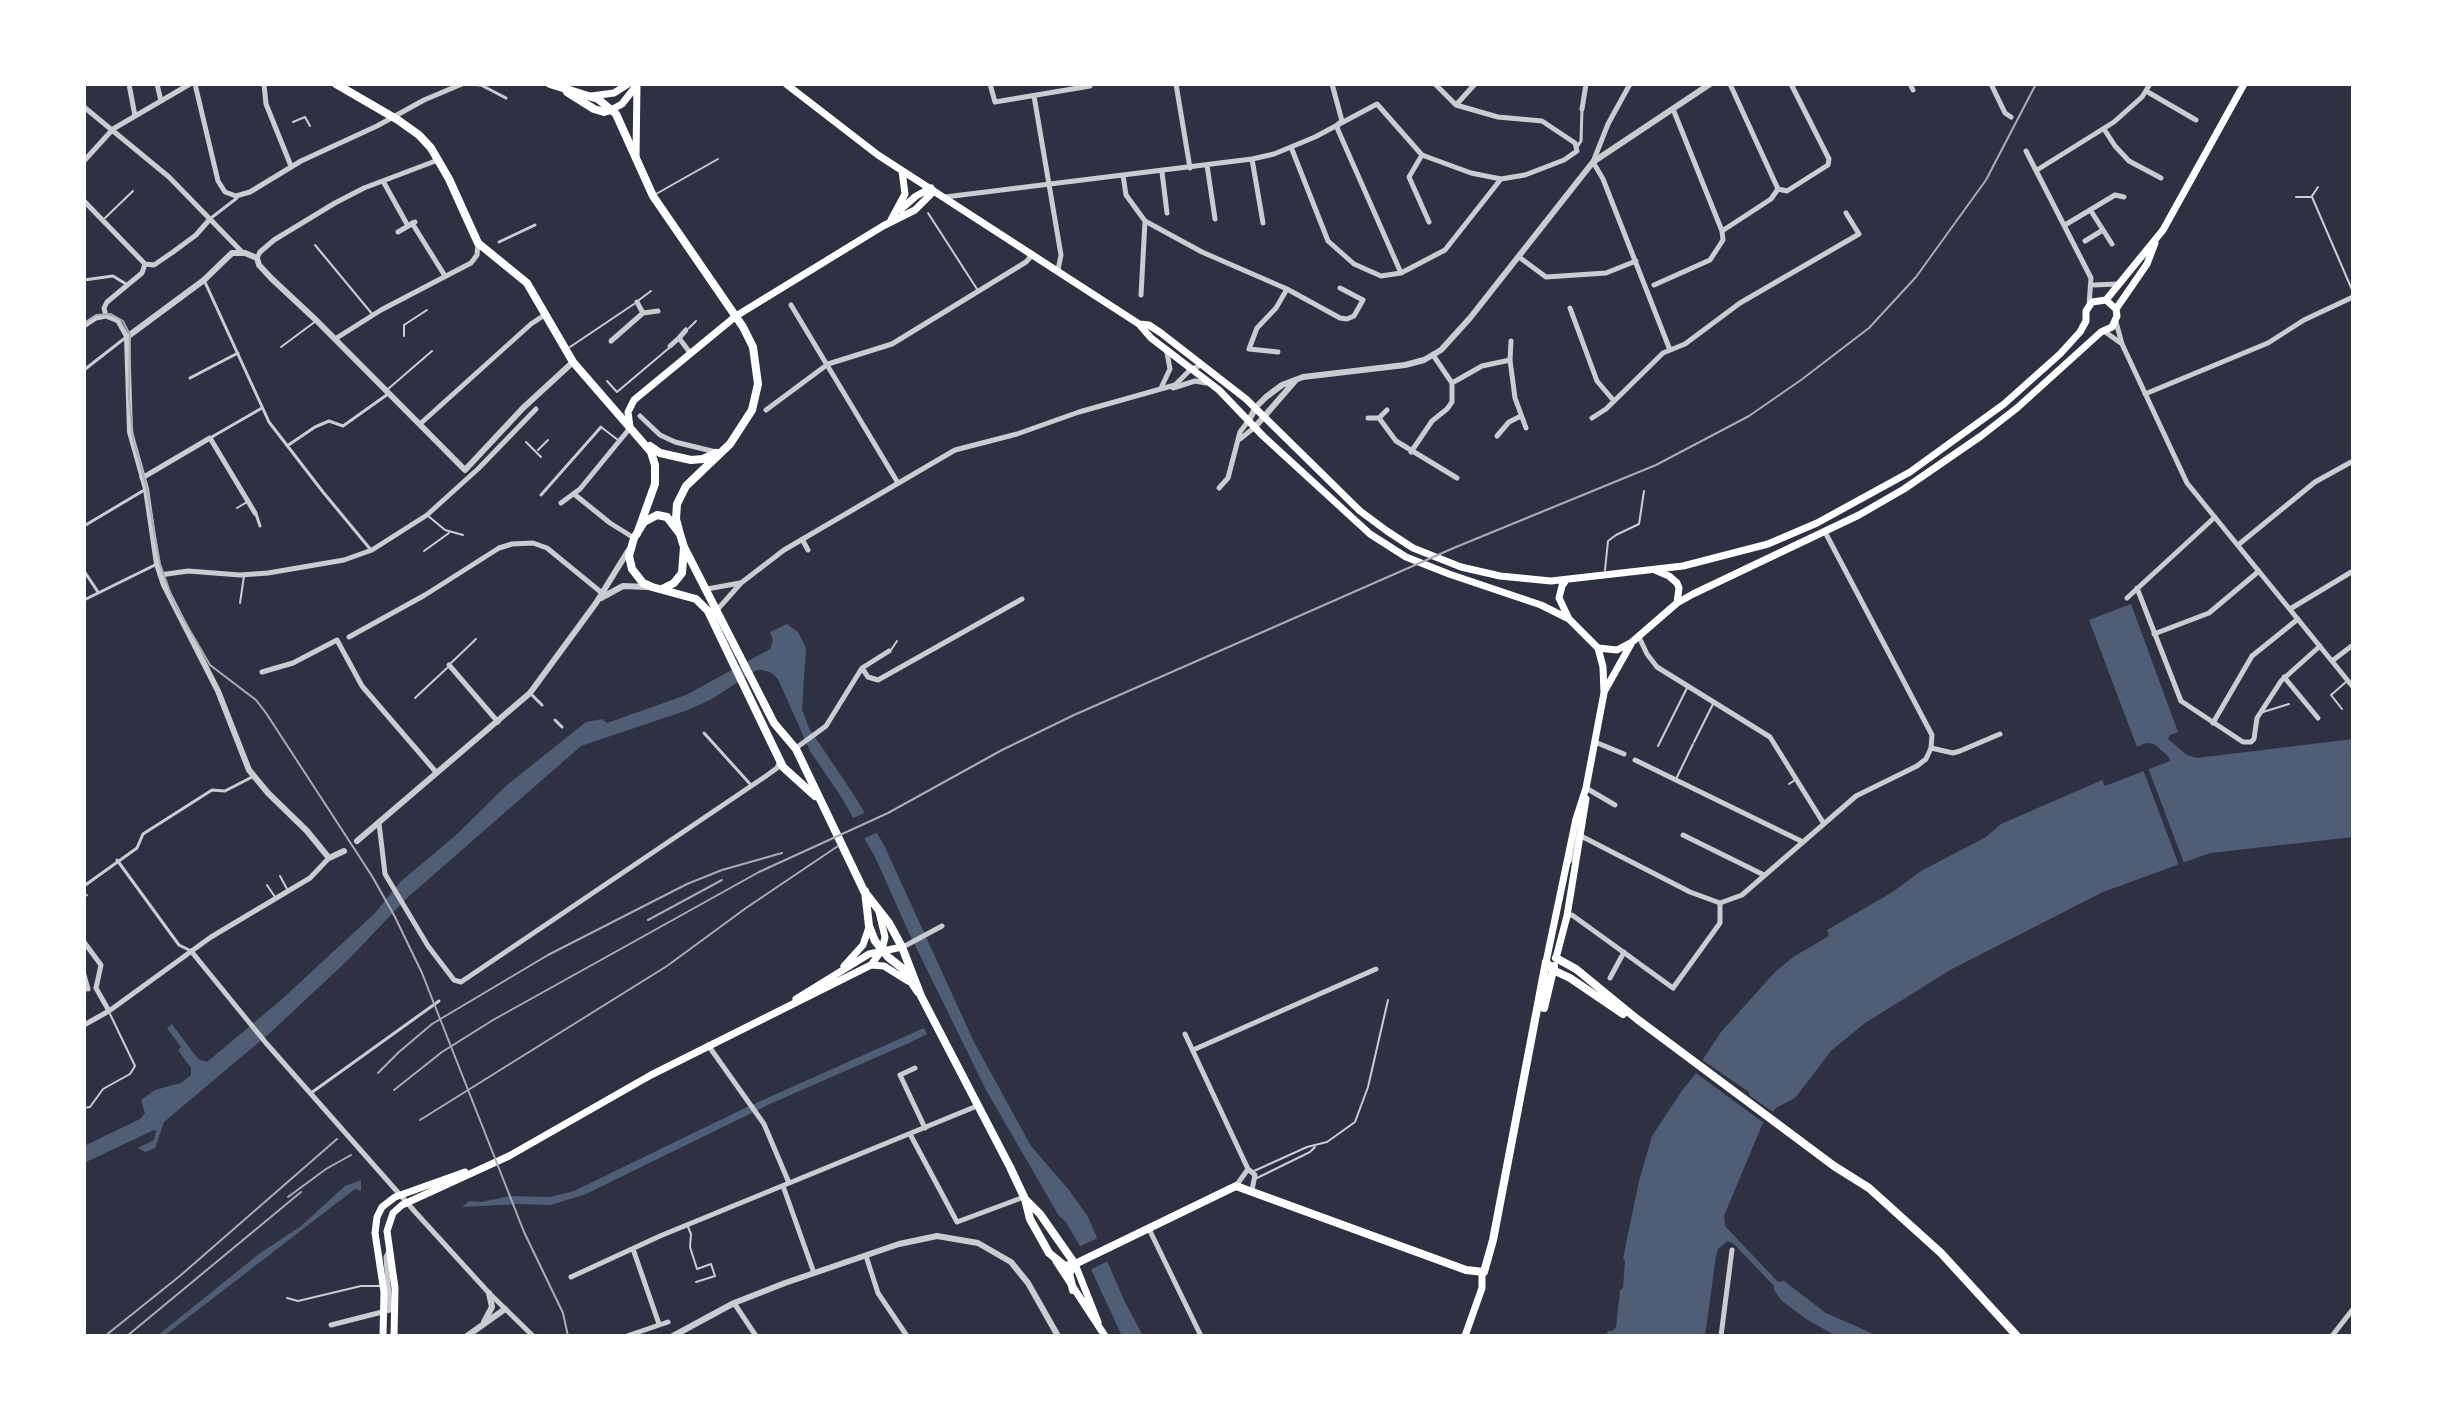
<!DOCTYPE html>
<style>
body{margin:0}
#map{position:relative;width:2437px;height:1420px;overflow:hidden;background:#2d3142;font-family:Arial,sans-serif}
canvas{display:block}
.frame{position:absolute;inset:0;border:86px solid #fff;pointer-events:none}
</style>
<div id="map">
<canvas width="2437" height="1420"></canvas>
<div class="frame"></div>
</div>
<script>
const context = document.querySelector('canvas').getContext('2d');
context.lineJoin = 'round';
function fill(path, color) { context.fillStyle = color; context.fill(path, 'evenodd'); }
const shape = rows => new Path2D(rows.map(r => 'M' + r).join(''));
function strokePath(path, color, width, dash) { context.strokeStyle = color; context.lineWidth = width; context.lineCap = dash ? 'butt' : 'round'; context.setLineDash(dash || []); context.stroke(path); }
const water = shape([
 [2131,604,2178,732,2170,735,2168,739,2187,755,2197,758,2353,739,2353,837,2210,853,2103,892,1952,969,1865,1023,1831,1051,1795,1098,1776,1108,1762,1125,1724,1216,1725,1226,1778,1282,1784,1281,1826,1313,1878,1336,1836,1336,1806,1319,1782,1301,1774,1290,1774,1286,1734,1244,1728,1241,1718,1249,1716,1256,1705,1336,1606,1336,1608,1331,1612,1331,1616,1327,1620,1290,1623,1288,1625,1261,1623,1258,1639,1181,1652,1136,1721,1032,1775,972,1793,957,1829,936,1827,930,1891,893,1921,871,1986,837,2001,824,2102,780,2105,786,2170,761,2169,757,2154,744,2146,743,2137,747,2089,620],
 [787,624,798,632,806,648,802,709,809,728,854,795,884,845,974,1042,1031,1146,1069,1190,1088,1217,1124,1300,1143,1336,1122,1336,1081,1248,1066,1222,1059,1216,986,1090,909,933,876,859,842,798,810,751,778,679,770,672,762,670,757,670,710,700,685,711,581,746,407,898,349,959,271,1032,164,1122,155,1148,145,1152,138,1148,154,1140,156,1131,154,1130,84,1163,84,1146,140,1119,145,1113,141,1100,155,1090,181,1083,191,1075,191,1068,178,1050,181,1047,167,1028,172,1024,198,1059,207,1062,281,1000,375,913,400,882,456,835,507,785,586,722,602,719,607,723,686,695,770,649,773,640,770,632],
 [924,1028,927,1034,909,1043,770,1104,586,1194,551,1205,518,1204,462,1207,469,1201,482,1202,510,1196,550,1197,574,1191,747,1107],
 [361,1180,361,1191,355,1189,164,1336,157,1336,259,1254,301,1226,345,1186]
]);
const pier = shape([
 [2147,765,2185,866,2180,868,2142,767],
 [869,811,880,831,861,840,849,820],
 [1698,1057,1749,1092,1750,1096,1776,1114,1768,1126,1696,1073,1686,1086,1684,1084],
 [1102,1236,1112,1259,1088,1271,1079,1251,1079,1247]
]);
const service = shape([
 [293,122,305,117,310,126],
 [656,194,718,159],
 [2312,196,2318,187],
 [2296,197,2312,197,2353,292],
 [928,213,977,289],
 [105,218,133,191],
 [315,245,373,315],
 [639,300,651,291],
 [689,328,696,321],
 [404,336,404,325,427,310],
 [281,347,316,321],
 [570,347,634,304],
 [607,381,617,392,669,348],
 [388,389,432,351],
 [601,427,618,440],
 [526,442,541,457],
 [538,450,548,440],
 [237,508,247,502],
 [427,515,445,530,463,535],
 [424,551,449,533],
 [1605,570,1608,541,1616,535,1639,524,1644,491],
 [240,603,244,576],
 [891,650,897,641],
 [451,663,476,639],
 [415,698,447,668],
 [2342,709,2331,695,2346,682],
 [2263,712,2289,704],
 [1694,742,1713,704],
 [1658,746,1688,686],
 [1676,779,1693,744],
 [1789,784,1795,780],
 [280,876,287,889],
 [267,885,275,897],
 [84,897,87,895],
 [84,1108,90,1107,103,1089,130,1074,135,1066,110,1014],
 [1254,1171,1307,1147,1327,1142,1355,1122,1368,1087,1388,1000],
 [1257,1178,1310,1152,1315,1147],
 [688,1227,691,1234,690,1247,697,1269,711,1264,715,1276,696,1282],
 [287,1298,298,1301,361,1286,380,1286]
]);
const pedestrian = shape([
 [479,84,506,98],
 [1577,147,1581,141,1582,109],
 [211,218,237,198],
 [499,242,535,225],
 [84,280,113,276,126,284],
 [204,280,269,422,323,492,371,550],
 [84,370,125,338],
 [190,378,238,353],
 [210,438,262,408],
 [287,446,315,427,329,421,343,426,388,394],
 [541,495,601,427],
 [256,514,260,526],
 [84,526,146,489],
 [84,571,98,592],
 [84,600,157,564],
 [530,693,542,705],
 [555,720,562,727],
 [704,733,751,785],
 [117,860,179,945,191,951],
 [84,886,137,848,143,834,212,790,225,791,254,776],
 [311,1093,439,1001]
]);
const minor = shape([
 [129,84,135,116],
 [157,84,161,101],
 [195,84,218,181,225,192,236,196,250,192,301,161,377,126,424,100,462,84],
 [264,84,266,104,291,166],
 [478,84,479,84],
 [990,84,995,102,1090,86],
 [1176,84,1190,168],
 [1332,84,1342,121,1337,125,1338,130,1401,273],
 [1630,84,1608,124,1593,162,1603,179,1670,350],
 [1730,84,1778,189],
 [1910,84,1913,90],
 [1991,84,2005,113,2011,117],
 [2146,91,2196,120],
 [1034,96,1061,255,1058,270],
 [1456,105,1475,84],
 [84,107,169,177,242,252],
 [1582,109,1586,84],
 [2104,129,2115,146,2129,161,2161,178],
 [1291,147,1328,241,1354,264,1381,276,1401,273,1445,250,1501,179],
 [2026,151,2091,278,2089,305],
 [1422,155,1409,177,1429,222],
 [1252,159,1263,223],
 [84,161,113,129,190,84],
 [1207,165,1215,219],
 [2037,170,2114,122,2142,97,2150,84],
 [1162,172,1167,213],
 [1123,175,1126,195,1145,221,1202,252,1287,289,1340,318,1347,319,1354,316,1363,300,1340,288],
 [383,181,408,226],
 [945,197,1252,159,1274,154,1315,137,1377,104,1422,155,1471,173,1501,179,1525,175,1564,160,1577,151,1575,143,1542,121,1498,117,1456,105,1435,84],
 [84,201,145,264],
 [2091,211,2112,244],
 [412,223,445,276],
 [2065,225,2115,195,2124,197],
 [1722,231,1771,199,1778,189,1787,191,1828,165,1829,159,1791,84],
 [398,232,415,222],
 [2085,241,2103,230],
 [1519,257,1546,277,1606,273,1636,261],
 [257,258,260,252,274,240,335,203,364,188,438,160],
 [145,264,154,265,173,252,196,235,210,219],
 [1654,285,1710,260,1723,240,1722,231,1673,109],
 [2094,285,2117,284],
 [1141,295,1145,221],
 [791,305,898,483],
 [1570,308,1597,381,1614,401],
 [643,313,658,311],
 [106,316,104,308,107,302,142,273,145,264],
 [106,316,118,321,127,337],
 [2116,322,2122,344,2187,483,2353,687],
 [84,326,96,318,106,316],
 [686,330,679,338,691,354],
 [2104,331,2122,344],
 [335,339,381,310,471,263,477,255,478,243],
 [611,341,643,313,637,302],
 [670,346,679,338],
 [1278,352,1249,349,1257,328,1276,308,1287,289],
 [1510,360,1511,341],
 [1452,383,1482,366,1510,360,1515,398,1526,428],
 [1161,388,1170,369,1167,353],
 [1173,388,1195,381,1206,383],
 [2145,394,2268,343,2304,320,2353,297],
 [766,410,828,364,892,344,1026,262,1033,254],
 [640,416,660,435,675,442,716,452],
 [1368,418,1379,418,1387,410],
 [1379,418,1396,441,1457,478],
 [1592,418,1606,409,1663,353,1685,344,1740,303,1859,234,1846,213],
 [420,424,531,324,546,314],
 [1497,436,1509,422,1521,416],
 [1240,439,1255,427],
 [1411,452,1432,421,1447,409,1452,402,1452,383,1433,355],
 [142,478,210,438,255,513],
 [1219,488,1228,478,1240,432,1249,420],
 [574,494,610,523,634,538],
 [561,503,580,489,630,428],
 [802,539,808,550],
 [2238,545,2315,482,2353,461],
 [160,575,188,571,240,575,268,573,344,560,372,550,427,515,479,468,536,409],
 [2137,588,2181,701,2243,742,2251,742,2254,739,2257,718,2281,681,2320,646],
 [707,589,740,583],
 [2127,598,2215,517],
 [2290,609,2353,571],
 [717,610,741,583,784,550,955,450,1017,434,1079,412,1175,385,1191,369,1202,365],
 [2154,634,2209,613,2259,571],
 [349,637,425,595,499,548,512,544,533,543,547,548,602,593],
 [1639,637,1647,654,1657,667,1770,737,1824,824],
 [2332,661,2353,645],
 [449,665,498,722],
 [862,668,868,677,878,680,1022,599],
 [262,672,293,663,337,640,362,686,436,772],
 [2284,677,2318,718],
 [2213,723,2252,656,2298,619],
 [1595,742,1624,754],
 [796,748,826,726,862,668,889,651],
 [1931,748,1953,753,1960,751,2000,734],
 [1635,760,1803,842],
 [1586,788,1615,805],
 [379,823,385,874,428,946,454,980,461,982,766,776,777,768,780,761],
 [1683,835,1764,875],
 [1567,864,1572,858,1576,835,1579,835,1690,892,1720,903],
 [1567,916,1572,915,1673,988,1720,923,1720,903,1742,895,1856,796,1917,766,1926,759,1931,748,1932,735,1825,532],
 [84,942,101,965,96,988],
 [903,947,942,926],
 [191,951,266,1043,417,1214,489,1293,533,1336],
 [84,975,88,989],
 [1610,978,1624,952],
 [96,988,109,1011],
 [84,1025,109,1011,211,937,310,878,329,858],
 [1185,1034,1248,1169,1255,1175,1252,1190],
 [708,1045,764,1124,789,1183],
 [1193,1050,1376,969],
 [915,1068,900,1075,925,1128],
 [910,1134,957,1222,1024,1197],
 [783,1186,814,1273],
 [1236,1186,1248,1169],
 [1149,1229,1201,1336],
 [633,1249,659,1324],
 [389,1251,386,1257,390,1310],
 [866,1256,878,1293,907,1336],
 [571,1277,660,1236,977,1106],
 [734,1303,756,1336],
 [331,1325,394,1309],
 [627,1336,668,1322],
 [1721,1336,1732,1250],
 [2332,1336,2353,1309]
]);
const tertiary = shape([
 [1249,420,1256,407,1266,397,1282,385,1303,377,1405,365,1424,360,1441,350,1470,318,1593,162,1710,84],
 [1255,427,1295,381],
 [601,598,623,586,647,587],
 [357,841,530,693,596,603,628,551],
 [344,851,329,858,307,831,268,793,249,770,218,691,164,585,157,564,146,489,130,432,127,337,204,280,232,253,245,253,257,258,259,265,271,278,317,321,465,470,523,408,573,362],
 [484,1322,492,1307,489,1293],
 [467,1336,505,1309],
 [673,1336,734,1303,785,1283,899,1244,937,1236,978,1243,1011,1262,1028,1283,1058,1336]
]);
const primary = shape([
 [786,84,878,155,1139,324,1151,338,1219,390,1263,436,1370,534,1406,557,1449,574,1541,605,1569,619],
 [591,96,614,93,628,84],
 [611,110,622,104,636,86],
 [636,158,637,84],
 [900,210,916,196,931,188],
 [891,220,905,194,902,171],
 [2106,300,2163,230,2244,84],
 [1139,324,1149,325,1161,333,1246,399,1360,511,1387,531,1413,548,1461,567,1500,576,1551,581,1683,566,1768,544,1817,523,1910,472,2004,404,2060,354,2080,332,2086,321,2086,311,2092,302,2106,300,2116,309],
 [630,427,628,412,634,400,736,316,883,226,915,210,934,191],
 [1657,571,1669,576,1677,583,1679,588,1677,603],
 [1566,580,1562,586,1559,598,1569,619,1598,648,1617,650,1632,642,1677,603,1693,594,1859,515,1904,489,1981,436,2017,408,2101,332,2112,327,2117,316,2116,309,2147,264,2155,243],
 [1604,692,1631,644],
 [1556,958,1567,916,1586,799],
 [1546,962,1576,819,1586,788,1604,693,1603,667,1598,648],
 [871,965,884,966,908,981],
 [844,966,863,945,869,927],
 [796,999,869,954,902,947],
 [1056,1261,1105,1336],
 [1075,1264,1098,1322],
 [383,1336,384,1292,375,1233,377,1217,382,1207,395,1197,465,1172],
 [394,1336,395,1288,387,1231,393,1213,402,1205,509,1156,651,1075,871,965,882,950,885,937,879,912],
 [1465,1336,1482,1288,1482,1273]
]);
const trunk = shape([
 [336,84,398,120,419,135,431,148,449,179,478,243,527,283,573,362,651,452,655,465,655,484,637,534],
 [550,84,598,99,616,114,653,196,743,327,753,347,758,384,752,410,730,444,686,486,677,504,676,519,680,534],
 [567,92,594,109,604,112,611,110],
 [650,446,660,453,691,460,703,459,716,453],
 [684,547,774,723,796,749,864,891,889,923,902,947,921,996,1010,1167,1025,1199,1030,1219,1049,1253,1065,1266,1075,1264,1236,1186,1466,1270,1484,1272,1493,1240,1546,962],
 [662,589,674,583,682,573,684,547,680,534,667,517,657,515,644,522,634,538,629,556,632,569,643,583,652,587,696,599,708,611,783,767,815,796],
 [865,891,869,926,875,941,888,957,902,968,918,992],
 [1556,958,1576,969,1637,1019,1834,1166,1869,1188,1941,1253,2017,1336],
 [1546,962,1553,970,1570,978,1623,1014],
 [1544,1008,1554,966],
 [1025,1199,1040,1214,1075,1264],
 [1073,1290,1069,1273,1075,1265]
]);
const tram = shape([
 [84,323,96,315,111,314,123,321,130,335,129,397,133,438,146,485,160,564,174,603,210,665,256,700,266,713,372,876,395,917,422,973,524,1232,563,1313,568,1336]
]);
const rail = shape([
 [648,920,722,880],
 [378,1073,399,1052,432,1024,548,955,687,884,722,870,782,853],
 [394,1090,442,1052,493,1020,759,872,888,813,1002,750,1074,715,1456,547,1656,465,1749,416,1801,380,1869,328,1916,277,1986,180,2036,84],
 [420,1120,667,966,746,908,838,846],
 [288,1197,326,1169,351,1155],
 [105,1336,181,1275,337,1139],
 [127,1336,301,1192]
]);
fill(water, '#4f5d75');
fill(pier, '#2d3142');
strokePath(service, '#caccd0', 2);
strokePath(pedestrian, '#caccd0', 3);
strokePath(minor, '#caccd0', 5);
strokePath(tertiary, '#caccd0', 6);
strokePath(primary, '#fff', 7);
strokePath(trunk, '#fff', 8);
strokePath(tram, '#abadb3', 2);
strokePath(rail, '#abadb3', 2);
</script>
